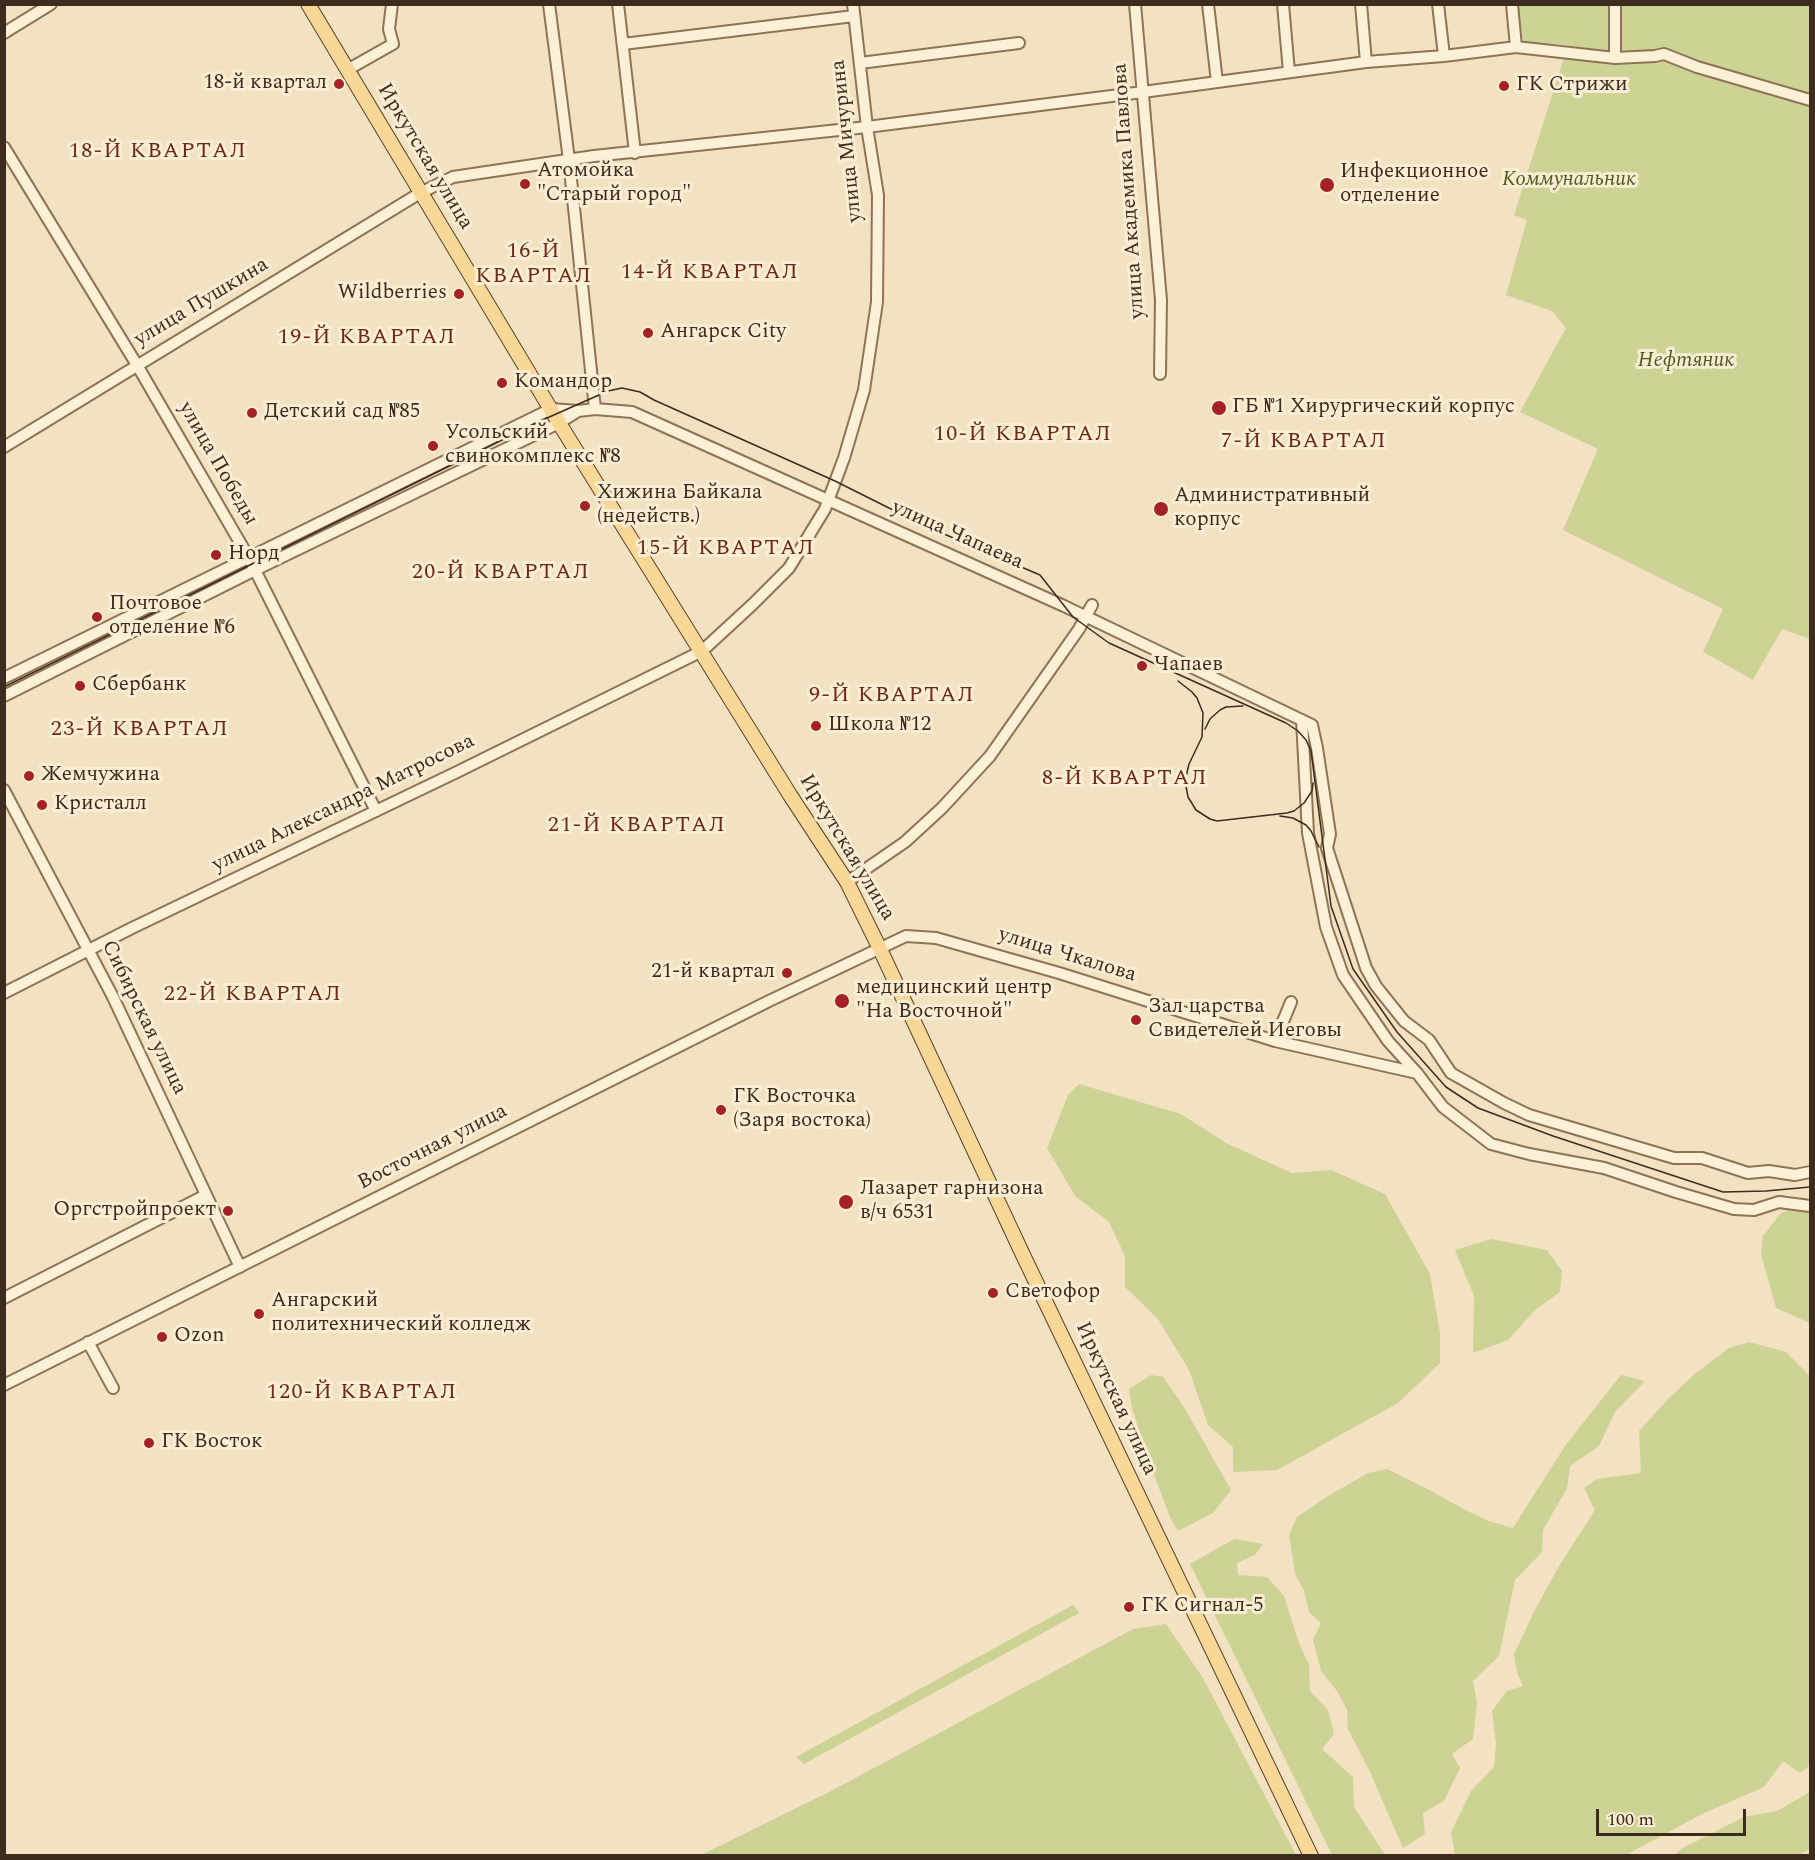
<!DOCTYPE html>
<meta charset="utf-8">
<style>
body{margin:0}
#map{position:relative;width:1815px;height:1860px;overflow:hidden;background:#f2e2c2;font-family:Spectral,serif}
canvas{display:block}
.frame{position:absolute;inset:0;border:6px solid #3d2b1d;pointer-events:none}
.scale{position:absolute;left:1596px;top:1809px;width:150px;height:27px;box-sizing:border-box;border:3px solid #3d2b1d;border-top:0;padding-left:8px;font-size:18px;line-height:21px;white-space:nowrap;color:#3d2b1d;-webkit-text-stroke:4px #f9edd3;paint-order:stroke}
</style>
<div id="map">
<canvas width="1815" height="1860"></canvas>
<div class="frame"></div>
<div class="scale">100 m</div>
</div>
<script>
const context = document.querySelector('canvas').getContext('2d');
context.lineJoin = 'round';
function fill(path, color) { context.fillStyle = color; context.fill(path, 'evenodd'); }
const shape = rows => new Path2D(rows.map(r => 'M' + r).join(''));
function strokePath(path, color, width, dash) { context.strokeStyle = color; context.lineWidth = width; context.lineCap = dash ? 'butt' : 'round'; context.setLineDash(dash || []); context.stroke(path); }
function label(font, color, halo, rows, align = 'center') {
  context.font = font + ' Spectral,serif'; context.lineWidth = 6; context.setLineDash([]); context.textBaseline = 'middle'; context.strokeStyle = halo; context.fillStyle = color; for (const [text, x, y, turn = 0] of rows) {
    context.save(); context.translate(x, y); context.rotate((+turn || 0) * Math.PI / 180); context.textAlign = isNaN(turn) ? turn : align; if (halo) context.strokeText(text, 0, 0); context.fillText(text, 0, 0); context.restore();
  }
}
const green = shape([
 [1518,5,1810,5,1810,639,1782,629,1753,680,1703,652,1723,609,1563,530,1598,449,1520,412,1566,328,1552,311,1506,295,1527,220,1514,215,1568,45,1523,42],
 [1079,1084,1181,1114,1226,1143,1292,1173,1331,1170,1385,1194,1430,1274,1440,1333,1440,1363,1398,1403,1277,1470,1233,1472,1233,1447,1208,1425,1189,1370,1158,1319,1125,1287,1125,1256,1109,1222,1075,1196,1047,1148,1068,1095],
 [1802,1202,1810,1204,1810,1323,1776,1308,1761,1254,1763,1236,1780,1214],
 [1491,1239,1547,1250,1562,1271,1560,1292,1535,1310,1508,1340,1473,1353,1474,1296,1455,1250],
 [1749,1342,1786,1352,1810,1376,1810,1765,1800,1773,1783,1761,1764,1787,1702,1814,1626,1855,1455,1855,1451,1832,1471,1791,1494,1767,1496,1744,1492,1711,1507,1691,1523,1686,1517,1673,1514,1654,1534,1612,1559,1566,1595,1510,1584,1488,1597,1479,1641,1473,1639,1431,1669,1398,1696,1373,1729,1348],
 [1151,1375,1163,1377,1184,1407,1231,1490,1213,1513,1178,1531,1170,1517,1151,1467,1132,1408,1129,1389],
 [1621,1375,1645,1381,1615,1412,1599,1446,1570,1466,1567,1488,1543,1530,1542,1552,1515,1580,1499,1656,1473,1681,1477,1703,1473,1739,1452,1754,1460,1768,1444,1801,1423,1813,1425,1834,1403,1848,1370,1772,1348,1729,1347,1710,1337,1691,1321,1671,1313,1640,1321,1623,1309,1612,1304,1591,1295,1574,1289,1535,1297,1517,1328,1496,1368,1473,1387,1469,1433,1492,1465,1510,1489,1521,1513,1528,1565,1446],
 [1234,1539,1263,1544,1255,1555,1237,1563,1238,1575,1267,1577,1284,1596,1299,1643,1309,1665,1310,1691,1328,1710,1334,1734,1322,1749,1353,1777,1354,1807,1385,1855,1332,1855,1190,1564],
 [1073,1605,1079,1613,804,1764,796,1757],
 [1166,1624,1203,1678,1296,1855,701,1855,833,1790,1133,1629],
 [1810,1792,1810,1849,1798,1855,1673,1855,1683,1848,1744,1817,1777,1811]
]);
const minor = shape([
 [549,4,569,160,595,409],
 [618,4,635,153],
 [1135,4,1161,300,1160,374],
 [1208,4,1217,82],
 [1283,4,1289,72],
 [1361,4,1366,62],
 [1438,4,1444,56],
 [1512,4,1516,47],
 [1615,4,1615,58],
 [4,33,51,4],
 [623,44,854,16],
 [860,63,1019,43],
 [347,70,393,44,389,29,392,4],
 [4,147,137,365,249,558,376,811],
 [4,447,420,193,453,177,594,156,867,127,1143,92,1366,62,1444,56,1516,47,1615,58,1655,56,1664,54,1697,67,1810,100],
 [4,678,551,409,578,411,595,409,632,412,1064,606,1312,725,1317,748,1330,834,1327,848,1366,968,1376,986,1404,1021,1429,1040,1451,1073,1504,1103,1529,1115,1674,1158,1702,1158,1748,1173,1769,1171,1795,1175,1810,1172],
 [4,696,255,570,559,423,578,411],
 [1302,720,1308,833,1326,927,1343,975,1388,1041,1417,1073,1443,1107,1491,1144,1529,1154,1604,1168,1676,1192,1734,1209,1754,1210,1779,1202,1810,1206],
 [4,790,113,997,240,1267],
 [847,882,905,842,942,808,990,756,1079,629,1092,605],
 [4,993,132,928,457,772,702,651,753,604,789,568,825,509,844,458,864,390,877,302,878,195,867,127,853,4],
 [1275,1041,1291,1002],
 [4,1298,206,1195],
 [88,1342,113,1388],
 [4,1385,769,1001,906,936,936,938,1059,973,1275,1041,1417,1073]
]);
const major = shape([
 [308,4,559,423,790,795,847,882,880,949,1023,1255,1311,1856]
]);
const tram = shape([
 [1178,681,1192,692,1197,698,1203,713,1202,737,1189,764,1185,781,1188,797,1196,810,1210,819,1217,821,1287,813,1294,811,1304,803,1312,791,1313,783],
 [4,687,538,422,608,391,622,388,640,392,654,400,835,481,923,525,1040,575,1073,617,1109,643,1286,723,1298,731,1306,740,1311,751,1331,906,1353,969,1397,1032,1446,1087,1478,1108,1553,1136,1723,1192,1766,1191,1810,1187],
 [1205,729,1210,719,1220,710,1226,707,1243,706],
 [1280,816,1293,818,1306,825,1311,831,1319,847]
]);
const markers = [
 [339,84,6,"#a42126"],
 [1504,86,6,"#a42126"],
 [525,184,6,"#a42126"],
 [1327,185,8,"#a42126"],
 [459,294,6,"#a42126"],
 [648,333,6,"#a42126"],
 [502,383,6,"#a42126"],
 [1219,408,8,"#a42126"],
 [252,413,6,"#a42126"],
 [433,446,6,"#a42126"],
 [585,506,6,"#a42126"],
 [1161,509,8,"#a42126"],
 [216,555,6,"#a42126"],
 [97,617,6,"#a42126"],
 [1142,666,6,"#a42126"],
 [80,686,6,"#a42126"],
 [816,726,6,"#a42126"],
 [29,776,6,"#a42126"],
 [42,805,6,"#a42126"],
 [787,973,6,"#a42126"],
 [842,1001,8,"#a42126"],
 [1136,1020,6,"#a42126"],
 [721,1110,6,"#a42126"],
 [846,1202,8,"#a42126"],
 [228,1211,6,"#a42126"],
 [993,1293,6,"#a42126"],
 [259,1314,6,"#a42126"],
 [162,1337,6,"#a42126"],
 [149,1443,6,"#a42126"],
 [1129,1607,6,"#a42126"]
];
const poiNames = [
 ["18-й квартал",327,84,"right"],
 ["ГК Стрижи",1516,86],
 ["Атомойка",537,172],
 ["\"Старый город\"",537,196],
 ["Инфекционное",1340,173],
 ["отделение",1340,197],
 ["Wildberries",447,294,"right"],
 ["Ангарск City",660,333],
 ["Командор",514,383],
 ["ГБ №1 Хирургический корпус",1232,408],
 ["Детский сад №85",264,413],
 ["Усольский",445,434],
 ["свинокомплекс №8",445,458],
 ["Хижина Байкала",597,494],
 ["(недейств.)",597,518],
 ["Административный",1174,497],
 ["корпус",1174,521],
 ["Норд",228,555],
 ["Почтовое",109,605],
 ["отделение №6",109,629],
 ["Чапаев",1154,666],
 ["Сбербанк",92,686],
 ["Школа №12",828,726],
 ["Жемчужина",41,776],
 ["Кристалл",54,805],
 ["21-й квартал",775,973,"right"],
 ["медицинский центр",856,989],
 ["\"На Восточной\"",856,1013],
 ["Зал царства",1148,1008],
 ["Свидетелей Иеговы",1148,1032],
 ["ГК Восточка",733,1098],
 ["(Заря востока)",733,1122],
 ["Лазарет гарнизона",860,1190],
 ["в/ч 6531",860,1214],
 ["Оргстройпроект",216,1211,"right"],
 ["Светофор",1005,1293],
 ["Ангарский",271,1302],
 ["политехнический колледж",271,1326],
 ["Ozon",174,1337],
 ["ГК Восток",161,1443],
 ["ГК Сигнал-5",1141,1607]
];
const streetNames = [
 ["улица Мичурина",848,141,-96],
 ["Иркутская улица",424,157,59],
 ["улица Академика Павлова",1130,191,-94],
 ["улица Пушкина",202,303,-31],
 ["улица Победы",217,464,60],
 ["улица Чапаева",957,536,24],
 ["улица Александра Матросова",344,804,-26],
 ["Иркутская улица",846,848,59],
 ["улица Чкалова",1067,956,17],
 ["Сибирская улица",143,1018,64],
 ["Восточная улица",433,1148,-27],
 ["Иркутская улица",1115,1399,65]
];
const parkNames = [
 ["Коммунальник",1569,181],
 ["Нефтяник",1686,362]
];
const neighbourhoodNames = [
 ["18-Й КВАРТАЛ",158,153],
 ["16-Й",534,253],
 ["КВАРТАЛ",534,278],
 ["14-Й КВАРТАЛ",710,274],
 ["19-Й КВАРТАЛ",367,339],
 ["10-Й КВАРТАЛ",1023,436],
 ["7-Й КВАРТАЛ",1304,443],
 ["15-Й КВАРТАЛ",726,550],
 ["20-Й КВАРТАЛ",501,574],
 ["9-Й КВАРТАЛ",892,697],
 ["23-Й КВАРТАЛ",140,731],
 ["8-Й КВАРТАЛ",1125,780],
 ["21-Й КВАРТАЛ",637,827],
 ["22-Й КВАРТАЛ",253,996],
 ["120-Й КВАРТАЛ",362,1394]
];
fill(green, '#cdd295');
strokePath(minor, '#8f7357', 14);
strokePath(major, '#5c412c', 16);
strokePath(minor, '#fcf0d7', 10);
strokePath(major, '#f9d797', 14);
strokePath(tram, '#3d2b1d', 1.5);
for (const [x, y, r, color] of markers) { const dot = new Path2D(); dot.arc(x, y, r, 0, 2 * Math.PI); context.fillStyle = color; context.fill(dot); strokePath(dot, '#f9edd3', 2); }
label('21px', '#3d2b1d', '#f9edd3', poiNames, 'left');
label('21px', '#3d2b1d', '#f9edd3', streetNames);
label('italic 21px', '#4f5b21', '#f9edd3', parkNames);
context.letterSpacing = '1.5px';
label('22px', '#6e2718', '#f9edd3', neighbourhoodNames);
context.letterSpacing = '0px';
</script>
